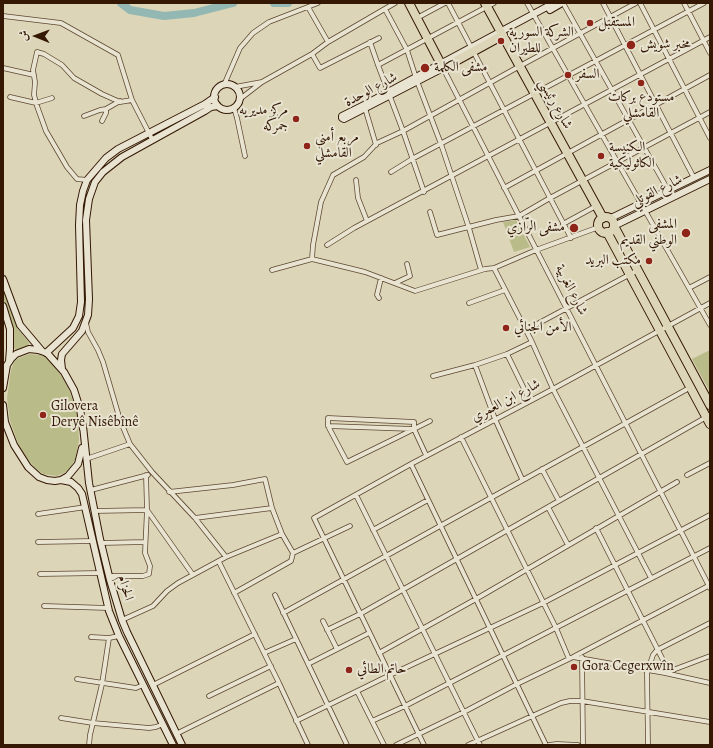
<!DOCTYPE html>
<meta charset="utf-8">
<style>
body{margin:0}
#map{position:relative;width:713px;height:748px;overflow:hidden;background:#dcd5b8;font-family:Alegreya,Amiri,serif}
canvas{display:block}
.frame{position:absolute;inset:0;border:4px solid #341804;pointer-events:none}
.north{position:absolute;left:16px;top:16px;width:40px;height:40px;-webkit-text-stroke:3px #e8e4d1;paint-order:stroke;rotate:271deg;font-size:11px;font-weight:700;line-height:16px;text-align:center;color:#341804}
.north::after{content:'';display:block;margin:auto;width:14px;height:18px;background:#341804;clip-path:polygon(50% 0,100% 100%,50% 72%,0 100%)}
</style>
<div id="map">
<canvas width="713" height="748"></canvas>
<div class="frame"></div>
<div class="north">ش</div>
</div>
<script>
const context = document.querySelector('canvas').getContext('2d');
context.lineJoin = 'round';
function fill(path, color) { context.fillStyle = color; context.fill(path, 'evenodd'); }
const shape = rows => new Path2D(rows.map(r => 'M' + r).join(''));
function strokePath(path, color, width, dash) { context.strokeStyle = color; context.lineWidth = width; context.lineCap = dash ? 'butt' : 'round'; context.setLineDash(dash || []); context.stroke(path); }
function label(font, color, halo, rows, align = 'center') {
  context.font = font + ' Alegreya,Amiri,serif'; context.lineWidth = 4; context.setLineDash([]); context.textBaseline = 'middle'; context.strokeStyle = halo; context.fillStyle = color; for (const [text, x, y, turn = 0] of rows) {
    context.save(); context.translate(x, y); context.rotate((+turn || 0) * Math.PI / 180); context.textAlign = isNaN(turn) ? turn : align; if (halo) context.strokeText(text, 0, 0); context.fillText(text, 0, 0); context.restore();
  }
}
const green = shape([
 [516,220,530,247,514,252,503,222],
 [3,289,18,329,29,343,28,346,18,350,16,350,14,348,13,329,3,297],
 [710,350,710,392,692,359],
 [29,354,40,355,45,357,53,364,64,380,70,392,77,414,79,440,75,460,68,471,57,476,43,474,35,468,24,454,18,443,10,421,7,398,11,370,14,362,19,358]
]);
const river = shape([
 [121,3,130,10,164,16,194,13,233,3],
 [274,3,288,3]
]);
const street = shape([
 [448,3,571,238],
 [527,3,710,325],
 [563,3,668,190],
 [603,3,694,178],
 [640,3,710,138],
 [684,3,710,53],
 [308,7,328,42],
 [385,9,407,50,417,81,441,144,469,228,481,270],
 [3,16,61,23,118,55,132,100,152,139],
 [417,18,445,3],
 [370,42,378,65,403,131,424,192],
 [312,54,320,68,379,38],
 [378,65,494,3],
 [3,68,34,75],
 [443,68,710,588],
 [224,85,240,48,253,33,269,22,318,3],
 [235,87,262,82],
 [10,97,36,103,52,98],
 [240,99,262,82,312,54,328,42,395,3],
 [234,108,237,118,245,156],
 [365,108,376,145],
 [84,116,100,110,106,109,120,101],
 [102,121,106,113,106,109],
 [391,172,412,159,704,3],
 [87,180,77,179,67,167,46,131,37,106,34,95,35,82,33,70,37,52,44,54,62,65,74,78,102,94,120,102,132,100],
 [356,180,358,198,367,221],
 [504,188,710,75],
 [430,212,437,235,496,220,519,216,550,198,710,112],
 [563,224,596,206],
 [327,245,354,228,710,37],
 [312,259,365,272,415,291,485,269,494,268,536,250,599,227],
 [494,268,532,342,553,389,651,578],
 [272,270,312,259,313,245,321,202,333,175,364,157,377,143,403,131,520,66,636,3],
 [395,283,410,276,407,264],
 [689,288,710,277],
 [379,298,377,295,381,278],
 [469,303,505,290],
 [86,323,88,332,98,350,103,362,120,420,130,444,152,472,195,518,226,557],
 [526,330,638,270],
 [507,354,530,401],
 [475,365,495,419,522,479],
 [433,376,475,365,507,354,532,342],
 [328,426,413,429],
 [461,437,556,628,569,659],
 [426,455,414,429,414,422,328,418,328,426,347,462,396,438,430,421],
 [86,459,130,444],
 [411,464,546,745],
 [542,469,559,501],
 [687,475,710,463],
 [91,490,148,475],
 [169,492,233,485,265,479,272,508,282,534],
 [356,495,480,745],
 [548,507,568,545],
 [94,511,147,510,193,575],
 [38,514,86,507],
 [195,518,272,508],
 [596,528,665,664,665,673,710,656],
 [373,530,428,500],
 [38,542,93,541],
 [101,543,145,542],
 [219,562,279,683,308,745],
 [40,574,101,573],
 [109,576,143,576,149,574,150,566,145,553,147,510,146,475],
 [234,593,291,561,293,553],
 [275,595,347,745],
 [44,606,108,608],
 [283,613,691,387],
 [122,620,153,606,167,591,178,583,226,557,282,534,293,553,350,526],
 [323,621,337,649],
 [327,630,360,614,710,415],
 [91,637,109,638,119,636],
 [264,653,296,639],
 [379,653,476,599,677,482],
 [573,657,665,673,710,683],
 [582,657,583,745],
 [308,664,369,633],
 [77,679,136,688,143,685],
 [153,685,255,634],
 [357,691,384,745],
 [209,696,271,666],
 [61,718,93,723,149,728,156,727,163,724],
 [296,721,390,675,543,603,710,515],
 [372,721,405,706,710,548],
 [176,734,279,683],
 [89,745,90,735,102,684,109,638],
 [396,745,464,712,517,684,573,657,710,585],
 [424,745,314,518,411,464,553,389,710,303],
 [468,745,561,703,570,701,582,701,710,722],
 [549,745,557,744,578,745],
 [648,745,647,673,653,655,657,650,710,623]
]);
const secondary = shape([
 [550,10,562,3],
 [443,68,344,119,342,118,342,116,364,105,554,3],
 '214 97a13 13 0 1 1 26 0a13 13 0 1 1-26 0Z',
 [611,218,710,170],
 [614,226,710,179],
 [3,279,20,325,42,351],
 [3,306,10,329,10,349,9,361],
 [46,353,73,328,79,316,81,302,79,225,80,205,83,191,87,180,106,158,118,149,205,104,215,97],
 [62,369,61,360,62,354,82,331,88,315,89,299,86,220,89,199,95,182,103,172,122,157,205,111,211,107,218,106],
 [3,388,7,365,11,359,16,354,29,349,38,350,47,353,64,372,74,390,80,409,83,429],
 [3,405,5,422,14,445,28,467,39,477,47,480,55,481,61,480,68,476,78,464,82,448],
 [83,426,89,483,100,539,110,580,122,620,127,632,182,745],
 [61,480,71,482,78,488,82,494,109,611,119,636,173,745]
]);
const highway = shape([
 [409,3,443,68,503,35],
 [485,3,603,218],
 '598 225a8 8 0 1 1 16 0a8 8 0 1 1-16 0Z',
 [614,226,710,405],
 [607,232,710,424]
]);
const markers = [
 [590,23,4,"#8f2418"],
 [501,41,4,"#8f2418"],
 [631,45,5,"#8f2418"],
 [425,68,5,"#8f2418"],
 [568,75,4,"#8f2418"],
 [641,83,4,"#8f2418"],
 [296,119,4,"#8f2418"],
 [307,146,4,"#8f2418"],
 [601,156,4,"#8f2418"],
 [574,228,5,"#8f2418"],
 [686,233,5,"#8f2418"],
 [649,261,4,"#8f2418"],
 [506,328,4,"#8f2418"],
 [43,415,4,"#8f2418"],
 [574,667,4,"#8f2418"],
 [349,670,4,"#8f2418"]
];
const poiNames = [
 ["المستقبل",598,23],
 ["الشركة السورية",509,33],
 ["للطيران",509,49],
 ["مخبر شويش",640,45],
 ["مشفى الكلمة",434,68],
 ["السفر",576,75],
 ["مستودع بركات",641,98,"center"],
 ["القامشلي",641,114,"center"],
 ["مركز مديريه",288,111,"right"],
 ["جمركه",288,127,"right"],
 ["مربع أمني",315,138],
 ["القامشلي",315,154],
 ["الكنيسة",609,148],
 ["الكاثوليكية",609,164],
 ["المشفى",677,225,"right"],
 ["الوطني القديم",677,241,"right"],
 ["مشفى الرّازي",565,228,"right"],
 ["مكتب البريد",641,261,"right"],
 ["الأمن الجنائي",514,328],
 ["Gilovera",51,407],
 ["Deryê Nisêbînê",51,423],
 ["Gora Cegerxwîn",582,667],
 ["حاتم الطائي",357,670]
];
const streetNames = [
 ["شارع الوحدة",371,90,-28],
 ["شارع رئيسي",555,104,61],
 ["شارع القوتلي",657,191,-26],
 ["شارع الغربية",571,290,63],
 ["شارع ابن العمري",506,401,-28],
 ["الحزام",125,588,73]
];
fill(green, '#b9bb89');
strokePath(river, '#93b8b4', 8);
strokePath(street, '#5e4731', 5.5);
strokePath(secondary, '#341804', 8);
strokePath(highway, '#341804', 10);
strokePath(street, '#e8e4d1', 4);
strokePath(secondary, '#e8e4d1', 6);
strokePath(highway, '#dcd5b8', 8);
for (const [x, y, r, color] of markers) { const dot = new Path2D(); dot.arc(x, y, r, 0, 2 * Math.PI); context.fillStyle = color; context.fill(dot); strokePath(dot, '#e8e4d1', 1.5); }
label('14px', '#341804', '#e8e4d1', poiNames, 'left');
label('14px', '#341804', '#e8e4d1', streetNames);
</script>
